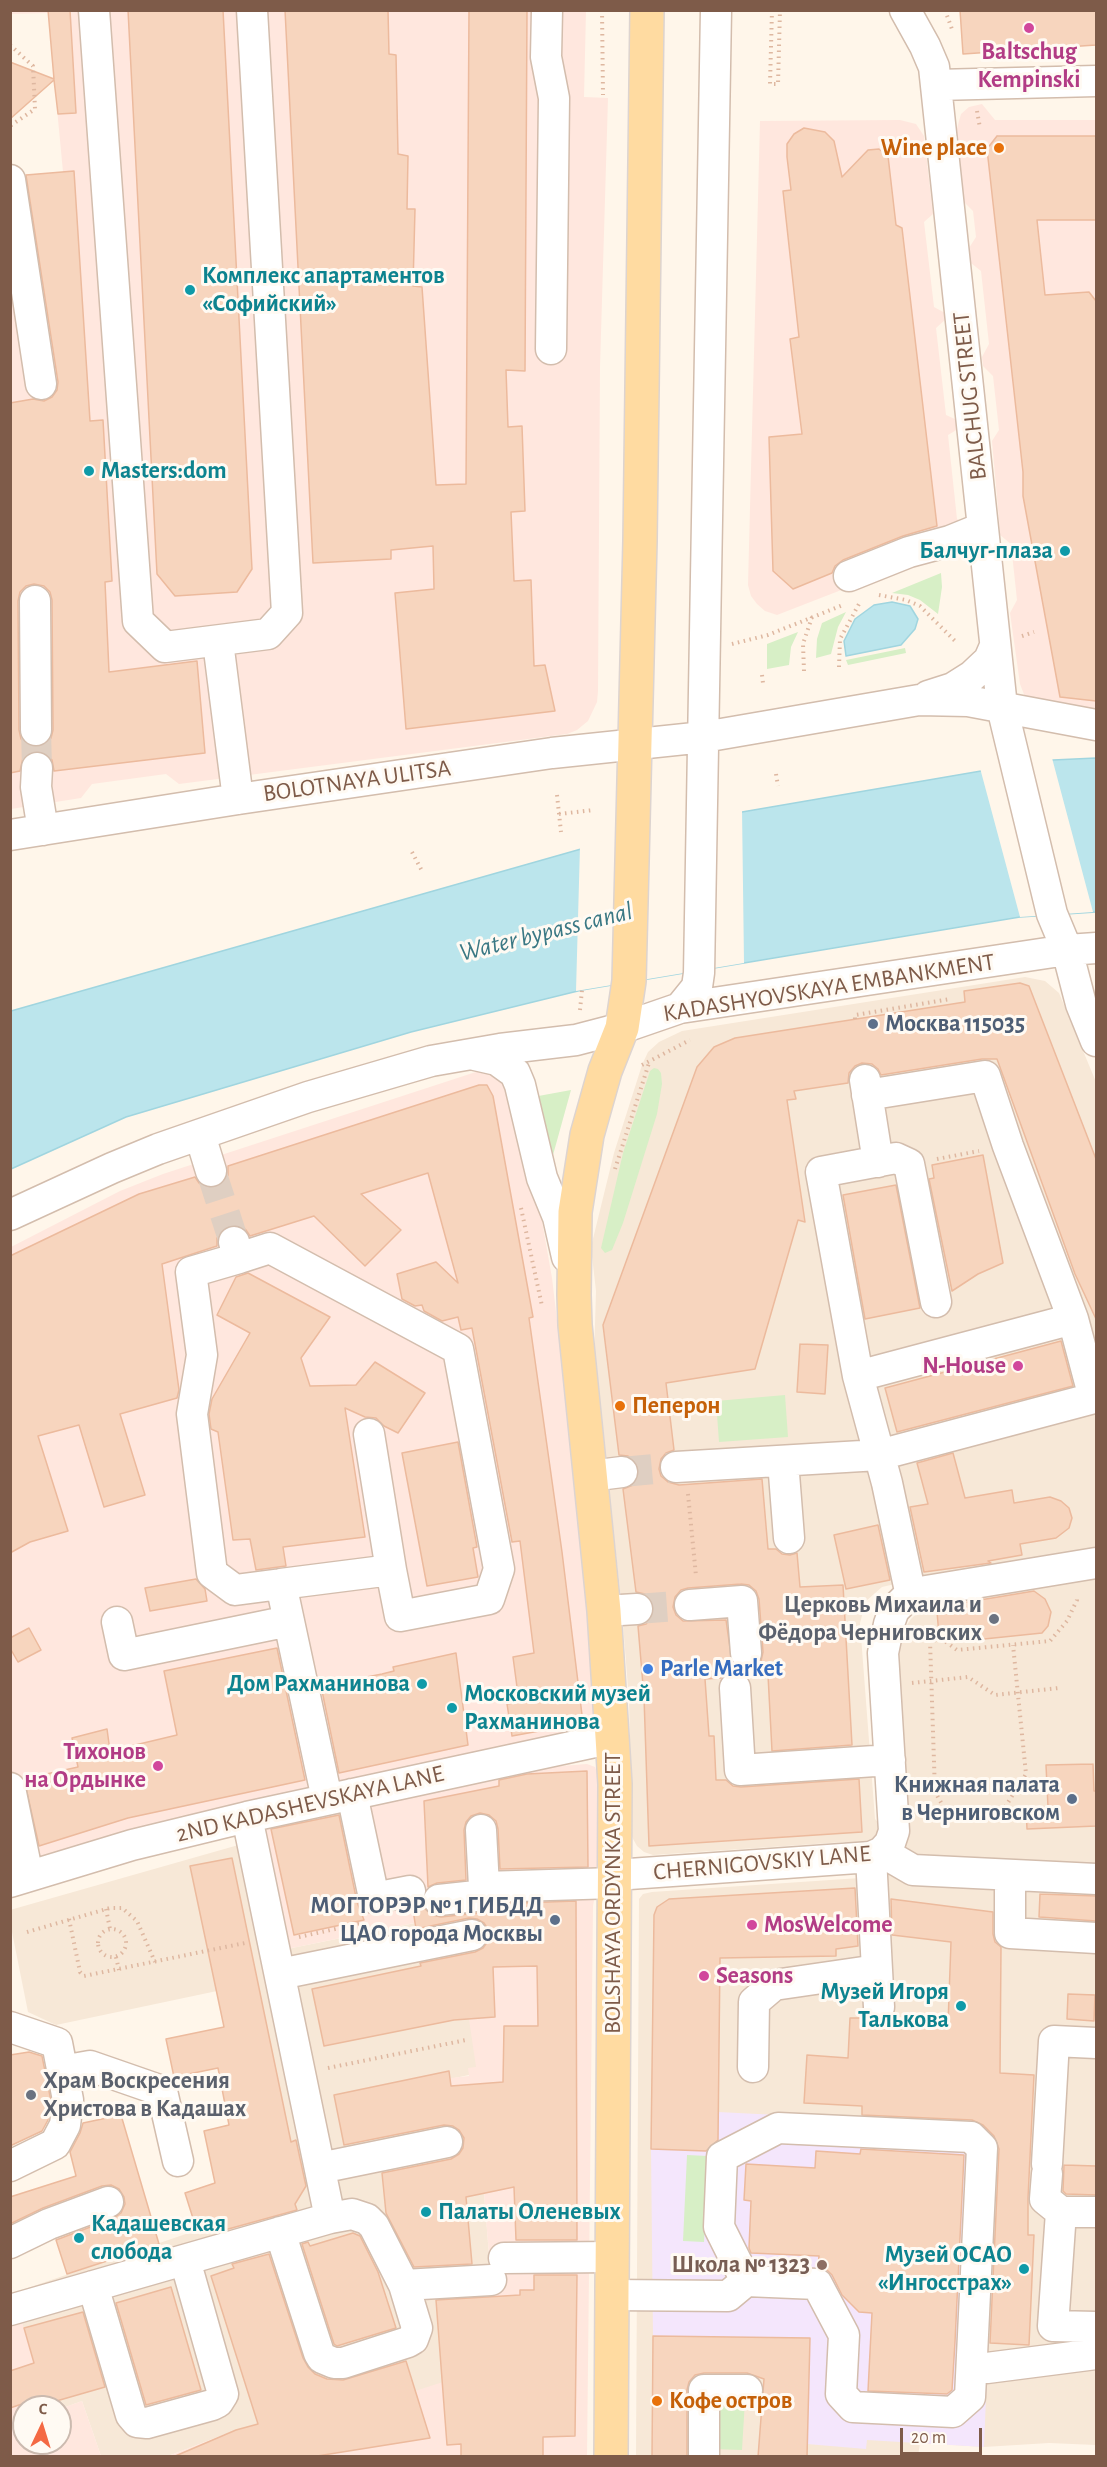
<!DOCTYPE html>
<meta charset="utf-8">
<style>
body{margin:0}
#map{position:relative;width:1107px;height:2467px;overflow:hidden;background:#fff6ea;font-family:"Alegreya Sans",sans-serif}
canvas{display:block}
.frame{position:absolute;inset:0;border:12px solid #7e5b49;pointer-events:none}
.north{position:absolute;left:12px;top:2395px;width:60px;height:60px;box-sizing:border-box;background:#fffaf3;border:2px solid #cbbaaf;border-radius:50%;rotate:4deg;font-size:16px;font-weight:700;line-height:24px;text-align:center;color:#7e5b49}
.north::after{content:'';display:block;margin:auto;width:21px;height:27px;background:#f46943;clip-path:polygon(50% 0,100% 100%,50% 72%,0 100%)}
.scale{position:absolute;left:900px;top:2428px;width:82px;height:27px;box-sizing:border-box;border:3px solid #7e5b49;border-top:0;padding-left:8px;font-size:18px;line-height:21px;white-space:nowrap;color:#7e5b49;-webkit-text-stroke:4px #fffaf3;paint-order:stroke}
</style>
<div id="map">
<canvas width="1107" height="2467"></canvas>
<div class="frame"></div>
<div class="north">С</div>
<div class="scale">20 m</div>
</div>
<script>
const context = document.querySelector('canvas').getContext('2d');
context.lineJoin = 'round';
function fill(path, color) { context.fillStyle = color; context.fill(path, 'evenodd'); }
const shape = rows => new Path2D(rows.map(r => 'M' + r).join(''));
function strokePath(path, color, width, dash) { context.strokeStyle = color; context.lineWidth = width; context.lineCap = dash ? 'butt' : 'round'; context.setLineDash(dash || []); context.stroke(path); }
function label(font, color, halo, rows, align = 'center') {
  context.font = font + ' "Alegreya Sans",sans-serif'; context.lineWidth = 6; context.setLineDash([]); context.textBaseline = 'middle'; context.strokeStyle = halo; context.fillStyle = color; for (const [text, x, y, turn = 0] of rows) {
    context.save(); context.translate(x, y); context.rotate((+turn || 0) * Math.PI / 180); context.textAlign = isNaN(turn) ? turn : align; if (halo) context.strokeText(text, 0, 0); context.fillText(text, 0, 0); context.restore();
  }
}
const residential = shape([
 [1025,977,1045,981,1059,993,1096,1082,1096,1551,908,1581,882,1587,866,1601,860,1623,875,1819,884,1829,884,1837,860,1851,844,1842,653,1855,644,1852,637,1846,632,1837,629,1700,621,1599,594,1358,596,1291,591,1247,614,1153,642,1065,648,1052,659,1042,682,1031],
 [1096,1574,1096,2445,1049,2443,984,2447,920,2443,918,2456,636,2456,639,1899,643,1894,652,1892,860,1878,906,1850,895,1665,902,1632,911,1619,928,1602],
 [263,1838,287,1949,415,1923,459,1932,457,1917,492,1917,495,2017,476,2067,469,2075,450,2079,466,2197,484,2193,495,2329,513,2379,406,2394,236,2430,168,2456,101,2456,82,2401,60,2409,47,2407,13,2293,262,2208,217,1991,56,2025,28,2012,11,1927,10,1910]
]);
const commercial = shape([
 [11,11,586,11,584,97,608,98,600,367,598,691,597,702,588,721,577,730,567,734,179,784,166,774,92,784,81,798,11,809,11,247,17,175,63,172,48,13,11,14],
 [982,104,995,120,1096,120,1096,712,1025,697,1020,684,1010,613,1017,600,1011,544,1000,535,999,520,992,441,999,430,993,376,983,366,982,357,989,344,981,271,971,263,969,248,976,237,973,211,963,201,956,132,961,114,969,107],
 [900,120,916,124,924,136,933,214,924,222,934,307,945,313,946,319,936,328,946,415,957,420,958,429,948,435,957,519,968,525,970,540,777,615,765,611,757,604,751,596,748,585,760,121],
 [482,1070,508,1080,535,1181,552,1278,588,1583,596,1724,594,1728,11,1871,11,1247,120,1191,163,1174],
 [587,1764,595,1767,599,1775,599,1871,593,1906,587,2456,168,2456,236,2430,313,2408,406,2394,446,2381,495,2329,484,2193,466,2197,472,2263,409,2268,406,2227,387,2228,382,2174,462,2167,450,2078,469,2076,468,2068,476,2067,469,2019,495,2017,492,1917,457,1918,459,1932,417,1938,414,1923,287,1949,260,1823,497,1771],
 [20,2315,47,2407,24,2407,24,2443,60,2443,60,2409,82,2401,101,2456,11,2456,10,2318]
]);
const education = shape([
 [718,2112,997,2126,984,2447,867,2440,866,2449,807,2444,809,2338,653,2336,651,2149,717,2151]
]);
const green = shape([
 [941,573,942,587,938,614,920,600,908,595,892,593],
 [846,612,838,627,831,654,816,658,817,639,822,623],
 [798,632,791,647,789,665,767,669,767,644],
 [905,648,906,653,848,665,846,660],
 [654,1068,658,1069,661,1073,662,1084,657,1114,623,1223,612,1250,605,1253,601,1248,623,1153,650,1071],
 [571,1090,553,1155,547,1155,533,1097],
 [785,1395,788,1437,719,1442,716,1401],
 [687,2155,708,2156,704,2242,683,2241],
 [745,2400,742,2450,715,2449,715,2401]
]);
const water = shape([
 [892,602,910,606,918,619,915,629,901,645,846,656,844,641,855,619,874,605,892,602],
 [1096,758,1096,912,1020,917,582,990,411,1032,126,1117,11,1169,11,1011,581,849,742,812,981,771,1053,760,1096,758]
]);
const pier = shape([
 [1052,758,1093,912,1020,917,980,768],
 [742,809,744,963,576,991,580,846]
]);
const building = shape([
 [48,10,70,10,76,113,58,114,54,80,10,119,10,62,54,79,48,10],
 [128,10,223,10,252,569,237,592,175,596,157,574,128,10],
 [285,10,388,10,389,54,396,55,398,154,408,156,407,209,415,209,413,286,422,287,436,485,466,484,469,10,527,10,525,371,506,370,508,427,522,426,525,511,511,512,514,581,531,580,534,666,545,665,555,711,406,729,395,593,434,589,433,546,391,550,391,559,313,563,285,10],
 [960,10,1096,10,1096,45,963,54,960,10],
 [804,128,825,132,834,141,842,177,868,150,879,149,888,156,896,225,902,228,937,526,903,536,843,560,835,566,832,573,793,589,773,571,769,437,802,434,790,339,799,337,783,191,791,190,787,157,787,144,794,134,804,128],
 [997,136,1096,136,1096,220,1037,220,1045,295,1089,292,1096,301,1096,701,1060,697,1023,496,1023,472,987,149,997,136],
 [74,171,90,421,103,420,112,581,105,582,109,672,197,661,205,753,54,771,52,760,46,753,37,751,29,753,23,758,20,771,10,773,10,403,33,399,44,401,52,397,57,390,58,382,26,175,74,171],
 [34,584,44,586,50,592,52,600,53,730,51,738,45,745,36,747,28,745,21,739,19,730,18,601,20,592,26,586,34,584],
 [1020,983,1029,986,1096,1159,1096,1319,1075,1274,997,1059,982,1059,881,1075,878,1069,872,1064,862,1063,855,1066,849,1073,848,1083,794,1091,796,1099,787,1100,805,1222,798,1220,755,1369,666,1383,674,1450,666,1453,661,1459,659,1469,661,1476,668,1482,679,1485,762,1479,768,1549,776,1549,782,1554,790,1555,797,1553,800,1587,843,1585,852,1745,772,1751,768,1675,747,1677,735,1671,726,1673,721,1678,705,1679,709,1736,714,1736,716,1780,726,1780,733,1786,741,1787,859,1779,862,1832,649,1846,644,1697,638,1626,646,1624,652,1617,654,1607,652,1600,645,1594,636,1592,623,1489,633,1485,638,1478,639,1470,635,1461,628,1456,619,1455,603,1325,697,1067,714,1047,735,1038,965,1002,964,991,1020,983],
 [741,1584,749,1585,756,1591,759,1599,763,1652,761,1661,755,1668,748,1670,738,1668,732,1662,726,1620,683,1621,676,1615,673,1607,675,1597,681,1590,688,1588,741,1584],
 [479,1085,487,1085,493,1096,533,1317,529,1318,562,1552,583,1723,512,1736,507,1704,519,1702,513,1657,534,1653,520,1541,512,1542,472,1328,461,1330,458,1317,442,1321,424,1311,422,1305,415,1306,402,1299,397,1274,436,1262,458,1283,428,1173,361,1194,401,1230,365,1266,314,1216,250,1236,246,1230,238,1225,228,1226,221,1231,217,1238,217,1246,162,1264,179,1390,177,1398,120,1414,145,1495,104,1507,79,1425,38,1436,68,1531,30,1542,10,1553,10,1256,139,1194,195,1177,199,1183,207,1188,217,1187,223,1183,228,1175,228,1166,479,1085],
 [983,1155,1003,1263,978,1274,952,1291,929,1179,934,1178,932,1165,983,1155],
 [896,1185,920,1308,865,1319,843,1195,896,1185],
 [248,1273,330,1317,301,1358,310,1386,356,1385,375,1362,425,1393,398,1433,384,1426,376,1418,365,1417,345,1408,365,1537,283,1547,286,1566,256,1570,250,1539,233,1540,218,1432,211,1429,209,1414,212,1399,250,1333,217,1315,236,1277,248,1273],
 [1061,1341,1073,1386,897,1432,885,1388,1061,1341],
 [800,1344,828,1345,825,1394,797,1392,800,1344],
 [458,1442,477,1547,473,1548,478,1577,427,1586,402,1453,458,1442],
 [953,1453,965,1498,1012,1490,1014,1503,1050,1497,1061,1501,1069,1508,1072,1518,1069,1528,1056,1538,1020,1544,1022,1555,988,1561,991,1563,924,1572,910,1507,928,1504,917,1463,953,1453],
 [878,1525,890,1580,846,1589,834,1535,878,1525],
 [196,1579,205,1589,207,1601,150,1611,145,1588,196,1579],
 [1034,1591,1045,1599,1051,1612,1048,1626,1042,1633,955,1642,954,1634,939,1635,937,1612,951,1611,950,1605,1034,1591],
 [29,1628,41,1650,18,1662,10,1648,10,1638,29,1628],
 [277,1648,305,1780,128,1818,39,1846,24,1779,78,1767,72,1738,107,1729,110,1751,177,1735,164,1671,277,1648],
 [456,1653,468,1745,339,1773,321,1686,382,1674,394,1671,393,1667,456,1653],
 [1093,1764,1094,1791,1096,1791,1096,1826,1027,1829,1026,1808,1048,1807,1046,1765,1093,1764],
 [587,1771,588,1867,500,1869,498,1829,496,1821,489,1815,480,1813,471,1816,466,1822,464,1830,466,1880,437,1883,428,1887,424,1801,499,1786,499,1780,527,1774,587,1771],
 [339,1815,357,1902,364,1920,294,1935,271,1829,339,1815],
 [232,1858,291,2142,296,2140,306,2186,295,2204,297,2210,221,2231,219,2224,197,2231,185,2193,215,2183,204,2131,229,2125,218,2068,174,2077,166,2039,224,2027,190,1866,232,1858],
 [855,1888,858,1946,836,1949,836,1956,720,1958,718,2140,706,2151,651,2149,654,1915,657,1907,669,1899,855,1888],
 [1040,1894,1096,1896,1096,1921,1039,1917,1040,1894],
 [891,1899,993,1912,993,1934,995,1942,1001,1947,1000,2073,1034,2075,1028,2198,1028,2235,1034,2235,1029,2345,990,2343,999,2149,994,2136,983,2125,972,2120,862,2115,862,2106,804,2103,807,2055,848,2058,850,2018,867,2018,879,2024,890,2020,948,2024,951,1942,892,1935,891,1899],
 [576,1901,577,2240,516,2240,514,2187,466,2197,472,2264,414,2267,386,2213,382,2173,451,2159,459,2154,463,2148,464,2138,459,2130,453,2126,444,2125,344,2145,334,2095,449,2071,451,2086,503,2082,504,2026,538,2026,537,1966,493,1967,495,2017,454,2020,324,2046,312,1989,421,1966,420,1963,475,1952,483,1948,488,1941,489,1931,484,1923,477,1919,469,1918,416,1929,413,1910,424,1908,432,1915,441,1917,478,1913,492,1904,576,1901],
 [1068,1994,1095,1995,1094,2021,1067,2019,1068,1994],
 [29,2052,42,2056,51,2101,48,2120,42,2131,10,2146,10,2055,29,2052],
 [121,2115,159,2244,67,2274,56,2240,114,2218,121,2213,125,2204,124,2197,119,2189,111,2185,102,2186,43,2208,10,2224,10,2197,76,2176,70,2152,80,2133,83,2123,121,2115],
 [861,2149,964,2155,955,2342,952,2390,947,2394,868,2391,872,2313,859,2312,842,2295,832,2275,827,2270,818,2267,819,2256,751,2253,749,2248,751,2201,744,2200,746,2164,815,2168,816,2151,860,2154,861,2149],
 [1064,2165,1096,2166,1096,2195,1066,2194,1063,2191,1064,2165],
 [353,2233,360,2236,378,2272,396,2328,337,2346,334,2344,302,2244,308,2242,310,2246,353,2233],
 [269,2254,303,2358,308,2367,315,2374,327,2379,343,2380,406,2361,430,2438,311,2457,173,2457,236,2430,258,2424,211,2276,234,2268,232,2264,269,2254],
 [534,2275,577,2275,575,2436,543,2437,543,2457,461,2457,461,2444,447,2445,436,2300,520,2295,520,2290,534,2290,534,2275],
 [171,2287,201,2390,146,2405,116,2303,171,2287],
 [83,2312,105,2387,46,2404,47,2407,23,2407,22,2404,10,2408,10,2371,34,2363,24,2328,83,2312],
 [653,2336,810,2338,807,2457,758,2457,764,2379,747,2373,704,2373,695,2375,689,2382,687,2390,687,2457,652,2457,653,2336]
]);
const minorTunnel = shape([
 [36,730,37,768],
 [211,1171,234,1242],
 [622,1472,676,1467],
 [637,1609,690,1605]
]);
const path = shape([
 [602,10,603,95],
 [772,10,770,84,778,84,780,10],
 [945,10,953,32],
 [10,45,33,66,35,109,10,126],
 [977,111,980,128],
 [879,595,906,600,920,606,957,643],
 [1022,636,1034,632],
 [732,644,768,635,843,605],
 [839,667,840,639,859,604],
 [804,671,803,644,812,617],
 [762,675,763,683],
 [776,774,778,786],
 [557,795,561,832],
 [559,814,594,810],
 [412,852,422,871],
 [580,1010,582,990],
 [855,1019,855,1015,950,999],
 [642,1065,690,1040],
 [937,1159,979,1151],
 [615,1169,649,1063],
 [521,1208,542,1306],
 [688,1494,696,1576],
 [912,1683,968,1677,995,1695,1059,1688],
 [1002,1812,1026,1774,1013,1645],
 [947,1813,935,1792,930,1641,942,1639,957,1650,1050,1641,1067,1621,1077,1600,1077,1595],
 [106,1909,110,1929],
 [69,1919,80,1972,84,1976,245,1943],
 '98 1943a14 14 0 1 1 28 0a14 14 0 1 1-28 0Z',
 [27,1932,110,1908,122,1908,137,1921,155,1962],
 [299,1937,362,1923],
 [116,1957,119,1970],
 [328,2068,466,2040]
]);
const minor = shape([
 [94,10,138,621,165,647,268,634,287,613,252,10],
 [547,10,546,57,554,98,551,349],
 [905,10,925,46,934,67,1002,707,1052,914,1067,950,1081,1004,1096,1041],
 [937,85,1096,81],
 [10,180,41,384],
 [849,576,909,552,950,541,982,528],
 [35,601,36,730],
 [218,642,238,799],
 [928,696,953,688,972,676,989,660,995,646],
 [37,768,36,787,43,830],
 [10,835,238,799,552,753,704,737,919,700,968,701,1096,725],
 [680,1008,697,987,699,973,716,10],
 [475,1055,497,1060,515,1073,520,1085,542,1178,558,1217,567,1257],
 [865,1080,878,1162],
 [867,1095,985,1076,1008,1146,1073,1319],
 [200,1135,211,1171],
 [10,1215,112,1168,158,1149,308,1097,431,1061,500,1049,576,1040,622,1028,680,1008,1067,950,1096,948],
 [234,1242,239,1258,270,1248,458,1349,499,1569,489,1599,400,1616,391,1570],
 [239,1258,191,1272,202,1355,192,1414,212,1573,235,1590,281,1584],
 [783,1461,789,1538],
 [676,1467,879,1455,1094,1398,1073,1319,858,1376],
 [590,1476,622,1472],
 [911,1596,887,1483,858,1376,821,1172,896,1158,909,1164,936,1302],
 [690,1605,742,1601,746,1653],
 [604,1611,637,1609],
 [117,1622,124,1655,289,1621],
 [735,1688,740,1770,890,1760],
 [10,1788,28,1876],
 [352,1794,374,1898,410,1891],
 [327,1799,281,1584,391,1570,369,1434],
 [247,1817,330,2218],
 [481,1830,484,1887],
 [882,1852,913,1870,1096,1879],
 [615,1875,871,1857,882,1852,890,1843,894,1831,883,1653,889,1624,894,1610,905,1599,920,1592,1096,1563],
 [1010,1875,1010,1933,1096,1938],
 [10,1882,132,1845,247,1817,613,1738],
 [439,1900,476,1896,484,1887,615,1883],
 [877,1970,879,2007],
 [280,1974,472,1935],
 [10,2027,57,2043,68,2100,65,2125,55,2144,10,2166],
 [753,2067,754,2002,774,1985,877,1970,871,1857],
 [62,2071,90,2066,162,2091,178,2161],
 [1047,2164,1054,2041,1096,2043],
 [320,2168,447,2142],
 [1047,2174,1045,2199,1061,2212,1096,2212],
 [1061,2212,1053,2326,1096,2327],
 [10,2243,49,2224,108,2202],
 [504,2258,612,2257],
 [404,2285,491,2280],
 [93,2286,131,2415,137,2422,147,2423,212,2405,218,2402,223,2394,185,2260],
 [612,2295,728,2296,746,2281,719,2227,722,2157,778,2128,971,2137,982,2148,970,2397,953,2412,853,2407,841,2394,844,2335,817,2284,746,2281],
 [10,2310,330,2218,352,2214,367,2219,374,2226,404,2285,417,2328,413,2339,408,2342,343,2363,334,2363,322,2358,319,2353,280,2232],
 [972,2368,987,2368,1096,2354],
 [704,2456,704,2390,747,2390]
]);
const major = shape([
 [611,2456,615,1784,604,1611,575,1325,574,1295,575,1212,587,1135,605,1071,622,1028,629,981,640,541,647,10]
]);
const markers = [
 [1029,28,6,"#d1479c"],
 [999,148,6,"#e8710a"],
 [190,290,6,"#0f9aa8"],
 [89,471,6,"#0f9aa8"],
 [1065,551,6,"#0f9aa8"],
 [873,1024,6,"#5c6f8a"],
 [1018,1366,6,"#d1479c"],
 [620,1406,6,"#e8710a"],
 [994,1619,6,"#6b7280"],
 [648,1669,6,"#3f7fe0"],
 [422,1684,6,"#0f9aa8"],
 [452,1708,6,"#0f9aa8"],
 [158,1766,6,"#d1479c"],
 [1072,1799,6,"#5c6f8a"],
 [555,1920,6,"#5c6f8a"],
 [752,1925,6,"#d1479c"],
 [704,1976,6,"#d1479c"],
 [961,2006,6,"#0f9aa8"],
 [31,2095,6,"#6b7280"],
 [426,2212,6,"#0f9aa8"],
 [79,2238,6,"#0f9aa8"],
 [822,2265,6,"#8d6e63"],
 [1024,2269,6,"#0f9aa8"],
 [657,2401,6,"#e8710a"]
];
const hotelNames = [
 ["Baltschug",1029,52,"center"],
 ["Kempinski",1029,80,"center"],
 ["N-House",1006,1366],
 ["Тихонов",146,1752],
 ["на Ордынке",146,1780],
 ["MosWelcome",764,1925,"left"],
 ["Seasons",716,1976,"left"]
];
const foodNames = [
 ["Wine place",987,148,"right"],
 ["Пеперон",632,1406],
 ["Кофе остров",669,2401]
];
const cultureNames = [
 ["Комплекс апартаментов",202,276],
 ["«Софийский»",202,304],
 ["Masters:dom",101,471],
 ["Балчуг-плаза",1053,551,"right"],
 ["Дом Рахманинова",410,1684,"right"],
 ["Московский музей",464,1694],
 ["Рахманинова",464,1722],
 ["Музей Игоря",949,1992,"right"],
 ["Талькова",949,2020,"right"],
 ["Палаты Оленевых",438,2212],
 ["Кадашевская",91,2224],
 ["слобода",91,2252],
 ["Музей ОСАО",1012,2255,"right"],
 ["«Ингосстрах»",1012,2283,"right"]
];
const streetNames = [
 ["BALCHUG STREET",970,396,-96],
 ["BOLOTNAYA ULITSA",357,781,-8],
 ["KADASHYOVSKAYA EMBANKMENT",829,988,-9],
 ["2ND KADASHEVSKAYA LANE",310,1804,-13],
 ["CHERNIGOVSKIY LANE",762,1863,-5],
 ["BOLSHAYA ORDYNKA STREET",613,1893,-90]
];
const serviceNames = [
 ["Москва 115035",885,1024,"left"],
 ["Книжная палата",1060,1785],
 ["в Черниговском",1060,1813],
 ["МОГТОРЭР № 1 ГИБДД",543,1906],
 ["ЦАО города Москвы",543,1934]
];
const worshipNames = [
 ["Церковь Михаила и",982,1605],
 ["Фёдора Черниговских",982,1633],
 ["Храм Воскресения",43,2081,"left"],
 ["Христова в Кадашах",43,2109,"left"]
];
const shopNames = [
 ["Parle Market",660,1669]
];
const educationNames = [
 ["Школа № 1323",810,2265]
];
const waterNames = [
 ["Water bypass canal",546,932,-14]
];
fill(residential, '#f7e8d7');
fill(commercial, '#ffe7de');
fill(education, '#f4e6fc');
fill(green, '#d7efc6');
fill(water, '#bbe5ec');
strokePath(water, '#a0d5df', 1.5);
fill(pier, '#fff6ea');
fill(building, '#f7d5be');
strokePath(building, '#ecba9d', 1.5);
strokePath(minorTunnel, '#dfcfc2', 30, [30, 15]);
strokePath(minor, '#d3bdad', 33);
strokePath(major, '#ddd4d0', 36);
strokePath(path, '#deb7a0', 4, [1.5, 4.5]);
strokePath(minor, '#fff', 30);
strokePath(major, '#ffdba1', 33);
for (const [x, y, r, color] of markers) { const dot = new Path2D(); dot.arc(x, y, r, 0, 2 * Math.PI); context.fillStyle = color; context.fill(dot); strokePath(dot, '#fffaf3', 2); }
label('bold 24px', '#b23c85', '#fffaf3', hotelNames, 'right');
label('bold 24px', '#c56008', '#fffaf3', foodNames, 'left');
label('bold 24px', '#0d838f', '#fffaf3', cultureNames, 'left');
label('24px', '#7e5b49', '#fffaf3', streetNames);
label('bold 24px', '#4e5e75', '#fffaf3', serviceNames, 'right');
label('bold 24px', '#5b616d', '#fffaf3', worshipNames, 'right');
label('bold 24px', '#366cbe', '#fffaf3', shopNames, 'left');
label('bold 24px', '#785e54', '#fffaf3', educationNames, 'right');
label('italic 26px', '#3a7884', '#fffaf3', waterNames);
</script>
